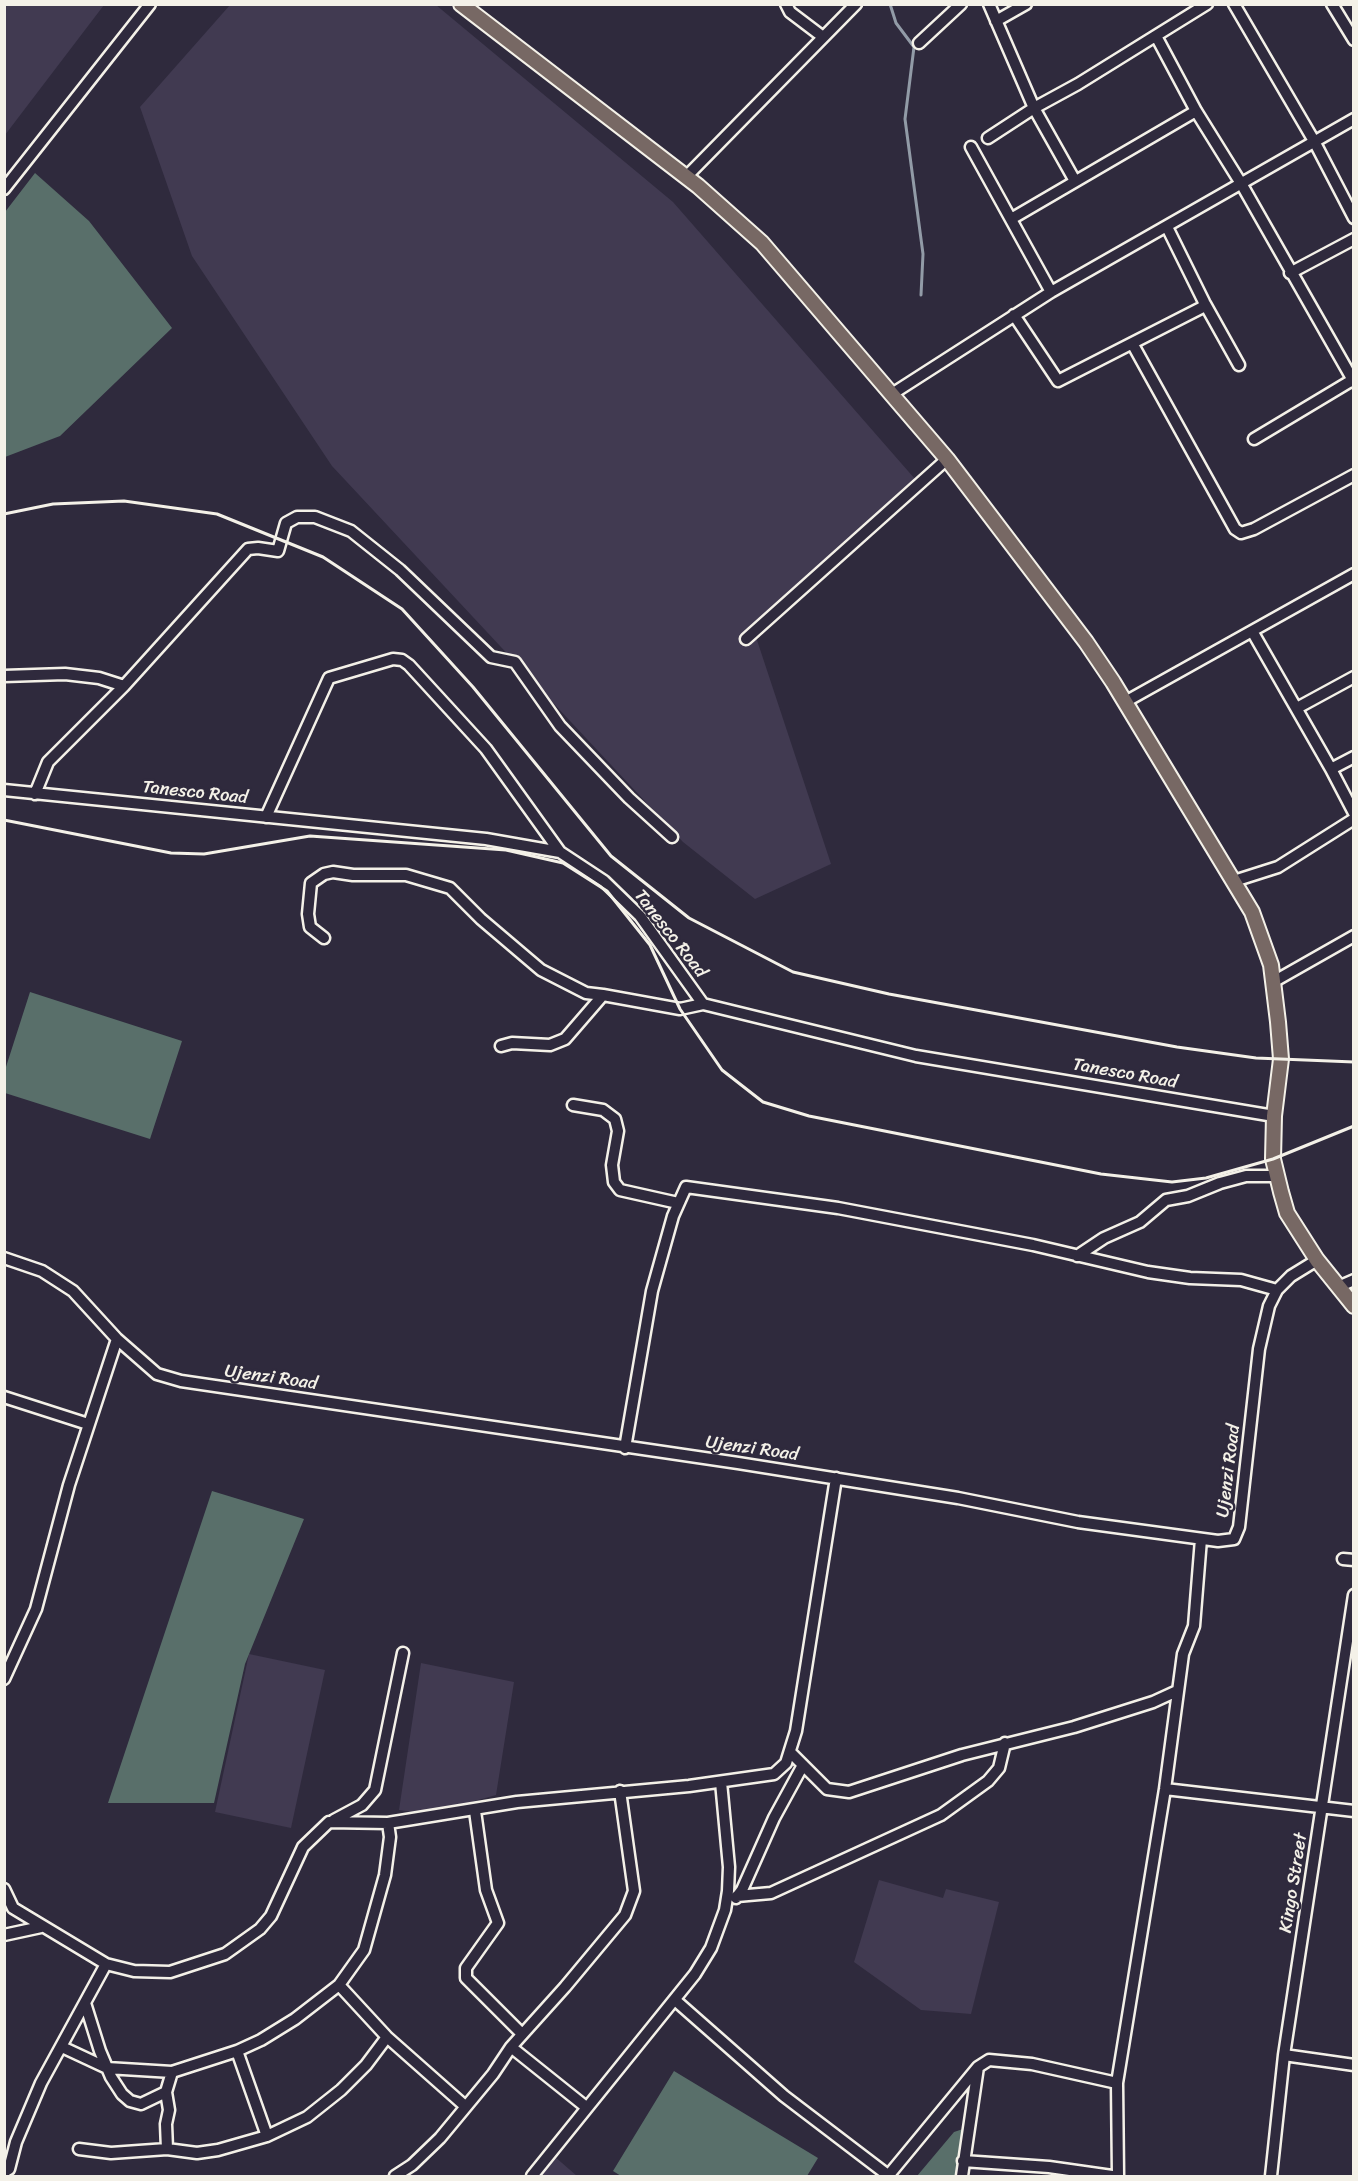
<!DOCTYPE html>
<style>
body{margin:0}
#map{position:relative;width:1358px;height:2181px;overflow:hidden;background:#2f2a3d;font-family:Sriracha,sans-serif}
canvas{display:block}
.frame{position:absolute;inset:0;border:6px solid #f4f1e8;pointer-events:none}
</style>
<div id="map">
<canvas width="1358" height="2181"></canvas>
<div class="frame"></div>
</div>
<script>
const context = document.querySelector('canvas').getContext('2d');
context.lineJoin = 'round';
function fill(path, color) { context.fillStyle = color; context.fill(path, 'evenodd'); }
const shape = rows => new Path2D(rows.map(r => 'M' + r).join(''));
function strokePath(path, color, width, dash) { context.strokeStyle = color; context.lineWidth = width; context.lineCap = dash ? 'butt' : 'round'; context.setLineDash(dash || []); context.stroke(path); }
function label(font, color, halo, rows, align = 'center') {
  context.font = font + ' Sriracha,sans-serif'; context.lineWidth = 5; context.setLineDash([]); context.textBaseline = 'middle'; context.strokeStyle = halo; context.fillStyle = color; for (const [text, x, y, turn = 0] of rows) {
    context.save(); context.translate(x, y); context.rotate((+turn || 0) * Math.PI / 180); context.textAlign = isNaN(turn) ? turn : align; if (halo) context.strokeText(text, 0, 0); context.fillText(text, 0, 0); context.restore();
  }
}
const built = shape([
 [5,4,104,5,5,135,4,5],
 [230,5,436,5,673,202,915,479,753,628,831,864,755,899,683,842,332,466,192,256,140,107],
 [249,1654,325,1670,291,1828,215,1812],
 [421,1663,514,1682,496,1795,428,1814,399,1810],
 [879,1880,943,1898,946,1889,999,1902,971,2014,921,2010,854,1962],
 [554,2156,577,2176,538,2176]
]);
const green = shape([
 [35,173,89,221,172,328,60,436,5,457,5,212],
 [30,992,182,1041,150,1139,5,1093,5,1070],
 [212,1491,304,1519,245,1664,214,1803,108,1803],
 [674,2071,818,2158,807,2176,621,2176,613,2171],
 [963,2129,957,2176,917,2176,954,2132]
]);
const stream = shape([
 [890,4,896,23,914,47,905,119,923,254,921,295]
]);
const minor = shape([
 [786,4,790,12,823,37],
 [989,4,1034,108,1075,181],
 [1234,4,1314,141,1354,218],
 [1332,4,1354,40],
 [996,21,1026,4],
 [1156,36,1196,111,1242,185,1354,382],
 [919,43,961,4],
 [988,138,1034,108,1078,84,1207,4],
 [971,147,1051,292],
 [686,177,856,4],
 [4,189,150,4],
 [1011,219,1196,111],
 [1290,273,1354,239],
 [1205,304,1239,365],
 [1014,315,1058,381,1197,310,1203,307,1204,302,1167,227],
 [1132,343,1235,529,1241,533,1254,529,1354,475],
 [892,394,1051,292,1354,119],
 [1254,439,1354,379],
 [1252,631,1331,769,1354,813],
 [746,639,947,459],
 [4,676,65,674,99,678,124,686],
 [1125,702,1354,574],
 [1297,708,1354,677],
 [1331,769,1354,757],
 [4,790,486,839,560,852,604,881,640,916,703,1004,916,1056,1274,1116],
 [35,794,48,762,124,686,248,549,258,548,278,551,286,523,297,517,315,517,351,531,400,570,491,657,515,662,560,726,629,798,672,837],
 [266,817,329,678,393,659,402,660,409,665,486,749,560,852],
 [1234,881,1278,867,1354,819],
 [324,938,310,927,308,914,311,883,324,874,333,872,353,875,406,875,450,888,481,919,541,970,586,993,603,995],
 [1273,982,1354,936],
 [501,1046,512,1043,550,1045,565,1039,603,995,680,1009,703,1004],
 [573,1105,603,1110,615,1119,618,1131,612,1165,614,1182,620,1190,678,1203],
 [1077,1256,1104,1238,1140,1222,1166,1200,1188,1196,1220,1183,1246,1176,1277,1176],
 [4,1258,42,1271,73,1291,117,1339,157,1374,181,1381,738,1463,958,1498,1078,1522,1218,1541,1234,1539,1239,1527,1259,1349,1269,1306,1277,1290,1291,1276,1317,1260],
 [1338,1287,1354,1280],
 [4,1397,88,1424],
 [625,1448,652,1291,673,1216,686,1187,838,1208,1033,1245,1148,1272,1190,1278,1241,1280,1277,1290],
 [1343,1559,1354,1560],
 [4,1679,36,1609,69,1485,117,1339],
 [791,1753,827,1789,849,1792,962,1755,1074,1727,1153,1702,1177,1691],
 [1165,1789,1354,1811],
 [475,1811,486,1890,498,1923,466,1968,466,1978,522,2034],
 [334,1820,362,1805,375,1790,403,1653],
 [4,1889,13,1908,106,1964,134,1971,170,1972,225,1954,260,1929,271,1916,303,1847,329,1822,388,1823,517,1802,689,1786,774,1774,786,1763,796,1731,836,1478],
 [737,1896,771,1893,941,1815,988,1781,999,1768,1005,1743],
 [736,1898,742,1890,774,1818,803,1765],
 [4,1935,41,1927],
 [339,1985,387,2037,465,2106],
 [675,2000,784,2096,889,2176],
 [85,2003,100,2051,111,2077,122,2094,130,2101,141,2104,166,2092],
 [62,2047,107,2068,172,2072,237,2051,261,2040,295,2019,339,1985,364,1950,385,1875,390,1837,388,1823],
 [511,2047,586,2107],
 [237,2051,267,2136],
 [1284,2055,1354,2065],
 [172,2072,166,2092,169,2110,166,2124,167,2149,197,2153,218,2150,267,2136,307,2117,341,2090,366,2065,387,2037],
 [79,2149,111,2153,167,2149],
 [963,2161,1049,2167,1112,2176],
 [4,2172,9,2169,16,2142,41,2083,106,1964],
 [395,2176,412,2165,440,2138,493,2074,511,2047,565,1987,625,1915,634,1891,620,1791],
 [532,2176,695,1974,711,1948,725,1910,728,1891,729,1867,721,1782],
 [888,2176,978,2067,989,2060,1032,2064,1117,2083],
 [962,2176,978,2067],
 [1118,2176,1117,2083,1165,1789,1183,1654,1194,1626,1201,1539],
 [1271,2176,1284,2055,1354,1595]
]);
const major = shape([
 [461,4,698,186,762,243,947,459,1086,642,1113,682,1252,912,1271,965,1278,1022,1281,1059,1274,1116,1273,1159,1281,1192,1287,1213,1317,1260,1354,1306]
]);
const rail = shape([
 [4,514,53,504,124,501,217,514,323,557,402,609,473,687,611,856,689,918,793,972,889,994,1177,1047,1256,1058,1354,1062],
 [4,820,171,853,204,854,310,836,506,850,563,863,607,891,650,945,680,1009,722,1070,763,1102,809,1116,1101,1174,1172,1182,1206,1178,1273,1159,1354,1126]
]);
const streetNames = [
 ["Tanesco Road",195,793,6],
 ["Tanesco Road",670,934,52],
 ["Tanesco Road",1125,1074,10],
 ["Ujenzi Road",271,1378,8],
 ["Ujenzi Road",752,1449,8],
 ["Ujenzi Road",1229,1471,-83],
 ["Kingo Street",1294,1883,-81]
];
fill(built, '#413a51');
fill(green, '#596f6a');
strokePath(stream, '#929ba7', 3);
strokePath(minor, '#f4f1e8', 15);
strokePath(major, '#f4f1e8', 18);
strokePath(minor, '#2f2a3d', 10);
strokePath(major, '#776864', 14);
strokePath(rail, '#f4f1e8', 3);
label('18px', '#f4f1e8', '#2f2a3d', streetNames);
</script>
